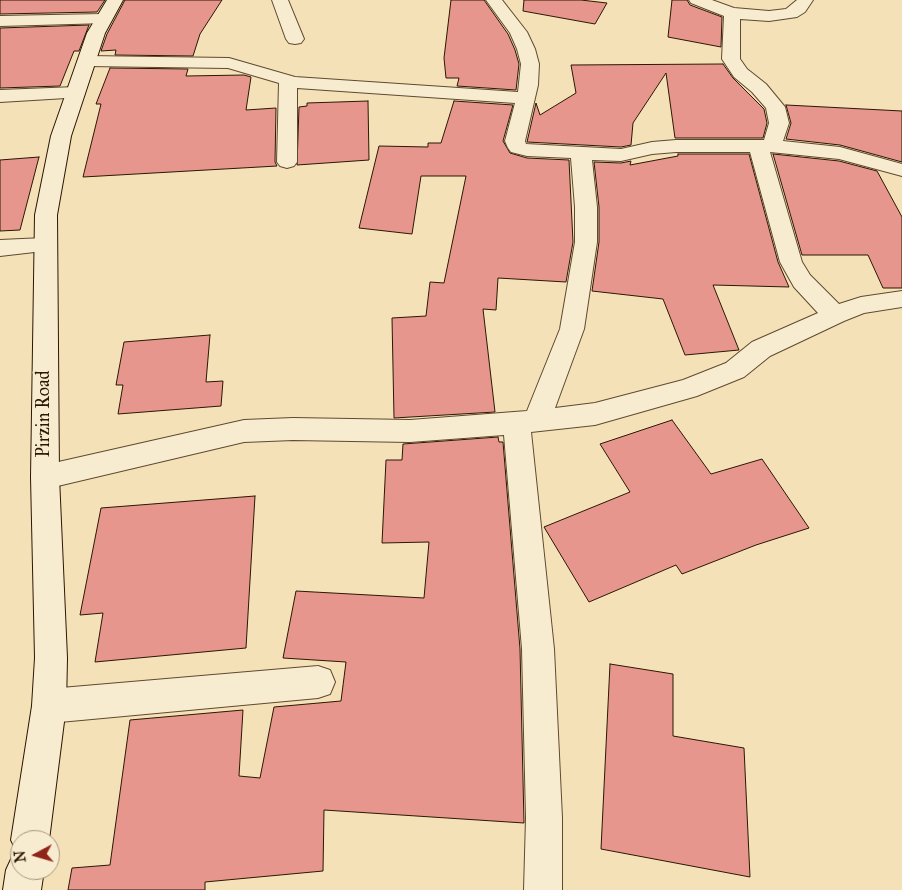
<!DOCTYPE html>
<style>
body{margin:0}
#map{position:relative;width:902px;height:890px;overflow:hidden;background:#f5e1b7;font-family:"IM FELL Great Primer",serif}
canvas{display:block}
.north{position:absolute;left:10px;top:830px;width:50px;height:50px;box-sizing:border-box;background:#f8ecd0;border:1px solid #a6977e;border-radius:50%;rotate:264deg;font-size:14px;font-weight:700;line-height:20px;text-align:center;color:#2b1703}
.north::after{content:'';display:block;margin:auto;width:18px;height:22px;background:#8f2418;clip-path:polygon(50% 0,100% 100%,50% 72%,0 100%)}
</style>
<div id="map">
<canvas width="902" height="890"></canvas>
<div class="north">N</div>
</div>
<script>
const context = document.querySelector('canvas').getContext('2d');
context.lineJoin = 'round';
function fill(path, color) { context.fillStyle = color; context.fill(path, 'evenodd'); }
const shape = rows => new Path2D(rows.map(r => 'M' + r).join(''));
function strokePath(path, color, width, dash) { context.strokeStyle = color; context.lineWidth = width; context.lineCap = dash ? 'butt' : 'round'; context.setLineDash(dash || []); context.stroke(path); }
function label(font, color, halo, rows, align = 'center') {
  context.font = font + ' "IM FELL Great Primer",serif'; context.lineWidth = 4; context.setLineDash([]); context.textBaseline = 'middle'; context.strokeStyle = halo; context.fillStyle = color; for (const [text, x, y, turn = 0] of rows) {
    context.save(); context.translate(x, y); context.rotate((+turn || 0) * Math.PI / 180); context.textAlign = isNaN(turn) ? turn : align; if (halo) context.strokeText(text, 0, 0); context.fillText(text, 0, 0); context.restore();
  }
}
const building = shape([
 [0,0,105,0,97,12,0,14,0,0],
 [125,0,222,0,200,34,193,56,115,55,116,50,101,51,107,34,125,0],
 [451,0,484,0,508,34,515,50,519,64,516,90,457,86,459,78,446,78,444,58,451,0],
 [524,0,581,0,607,3,595,24,523,11,524,0],
 [672,0,687,0,690,5,722,17,721,47,668,37,672,0],
 [89,25,79,51,74,51,60,86,0,88,0,28,89,25],
 [723,64,733,78,764,109,767,123,763,138,675,138,666,73,633,123,631,145,621,147,527,142,536,103,540,115,576,93,571,65,723,64],
 [110,68,188,69,186,76,244,75,251,77,246,110,276,108,275,162,277,166,83,177,101,104,96,104,110,68],
 [368,101,369,160,297,165,299,107,307,106,307,103,368,101],
 [454,101,513,105,503,141,510,153,527,158,569,160,573,242,566,282,498,278,496,310,483,309,495,412,394,418,392,318,426,316,430,282,444,283,466,176,421,176,412,234,359,228,379,146,428,147,428,143,441,143,454,101],
 [786,105,902,111,902,162,840,145,786,139,791,123,786,105],
 [678,154,749,154,778,262,789,287,713,285,739,350,685,355,663,299,592,291,599,242,599,207,594,162,621,163,631,161,630,165,678,156,678,154],
 [773,154,839,161,877,171,902,217,902,288,883,288,868,255,802,255,773,154],
 [39,157,20,230,0,231,0,160,39,157],
 [210,335,206,382,223,381,221,406,118,414,123,385,116,385,124,342,210,335],
 [672,420,711,474,762,459,809,528,756,545,682,574,676,565,589,602,544,527,630,492,600,444,672,420],
 [498,437,499,442,503,442,520,649,524,823,324,810,323,871,205,882,205,890,68,890,72,868,110,865,130,720,243,710,239,776,260,778,274,707,341,701,346,662,283,658,296,591,424,598,429,542,382,543,386,460,402,460,403,444,498,437],
 [255,496,246,648,95,662,103,613,80,615,101,508,255,496],
 [610,664,673,674,673,736,744,748,750,877,601,849,610,664]
]);
const street = shape([
 [272,0,288,0,304,39,301,43,295,44,289,43,286,39,272,0],
 [486,0,502,0,527,32,535,49,539,64,538,85,525,141,526,144,621,149,652,142,676,140,764,140,769,123,766,108,752,92,734,77,722,59,724,16,691,3,689,0,712,0,734,8,769,11,786,9,797,0,813,0,805,12,797,17,769,21,740,19,740,59,747,69,766,84,785,107,789,123,783,141,840,147,902,164,902,176,839,159,770,152,802,262,810,275,839,304,861,297,902,291,902,307,864,313,844,321,770,356,744,377,697,396,595,425,531,432,554,649,562,818,562,890,524,890,526,818,522,649,504,435,410,442,293,440,244,442,45,489,35,485,31,477,35,469,45,465,244,420,293,418,410,420,527,411,560,329,575,242,575,207,571,158,527,156,511,152,508,148,505,141,515,103,297,88,297,162,294,166,287,168,280,166,277,162,279,83,228,68,87,66,81,65,78,61,81,57,87,56,229,58,295,77,518,92,521,64,517,49,510,33,486,0],
 [676,152,750,152,780,262,794,287,818,313,752,342,726,363,683,380,595,403,555,408,584,329,597,242,597,207,592,160,621,161,652,154,676,152],
 [102,14,108,15,110,19,108,23,0,26,0,16,102,14],
 [76,87,83,89,85,93,83,97,0,102,0,90,76,87],
 [44,238,52,240,55,245,52,250,0,256,0,240,44,238],
 [318,666,330,670,335,682,330,694,318,698,49,723,37,718,32,706,37,694,49,689,318,666]
]);
const secondary = shape([
 [107,0,123,0,105,33,71,136,57,215,59,477,67,658,66,706,49,840,20,840,20,870,44,870,41,890,3,890,6,870,12,857,18,854,11,840,32,706,35,658,31,477,35,215,51,136,87,33,107,0]
]);
const streetNames = [
 ["Pirzin Road",45,414,-90]
];
fill(building, '#e6968d');
strokePath(building, '#2b1703', 1);
strokePath(street, '#5e4a30', 2);
strokePath(secondary, '#2b1703', 2);
fill(street, '#f8ecd0');
fill(secondary, '#f8ecd0');
label('18px', '#2b1703', '#f8ecd0', streetNames);
</script>
